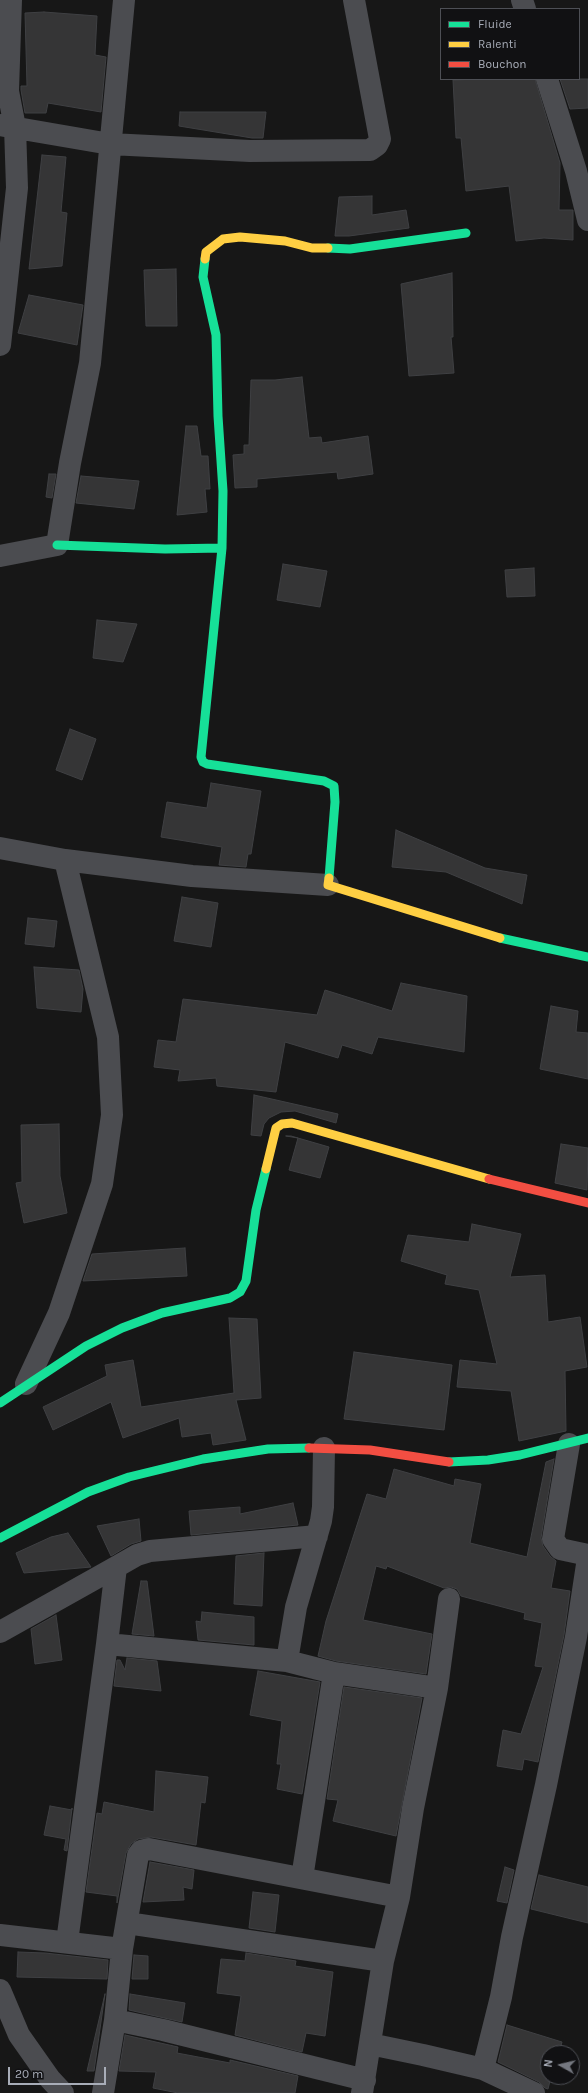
<!DOCTYPE html>
<style>
body{margin:0}
#map{position:relative;width:588px;height:2093px;overflow:hidden;background:#171717;font-family:Karla,sans-serif}
canvas{display:block}
.legend{position:absolute;left:440px;top:8px;width:140px;height:72px;box-sizing:border-box;background:#111113;border:1px solid #4d4f55;margin:0;padding:5px 7px;list-style:none;font-size:12px;color:#a8adb8}
.legend li{display:flex;align-items:center;gap:8px;height:20px}
.legend b{width:20px;border:1px solid #4d4f55}
.north{position:absolute;left:540px;top:2045px;width:40px;height:40px;box-sizing:border-box;background:#111113;border:1px solid #4d4f55;border-radius:50%;rotate:278deg;font-size:11px;font-weight:700;line-height:16px;text-align:center;color:#a8adb8}
.north::after{content:'';display:block;margin:auto;width:14px;height:18px;background:#757880;clip-path:polygon(50% 0,100% 100%,50% 72%,0 100%)}
.scale{position:absolute;left:8px;top:2067px;width:98px;height:18px;box-sizing:border-box;border:2px solid #a8adb8;border-top:0;padding-left:5px;font-size:12px;line-height:14px;white-space:nowrap;color:#a8adb8;-webkit-text-stroke:3px #111113;paint-order:stroke}
</style>
<div id="map">
<canvas width="588" height="2093"></canvas>
<ul class="legend">
<li><b style="height:5px;background:#16e098"></b>Fluide</li>
<li><b style="height:5px;background:#ffcf43"></b>Ralenti</li>
<li><b style="height:5px;background:#f24e42"></b>Bouchon</li>
</ul>
<div class="north">N</div>
<div class="scale">20 m</div>
</div>
<script>
const context = document.querySelector('canvas').getContext('2d');
context.lineJoin = 'round';
function fill(path, color) { context.fillStyle = color; context.fill(path, 'evenodd'); }
const shape = rows => new Path2D(rows.map(r => 'M' + r).join(''));
function strokePath(path, color, width, dash) { context.strokeStyle = color; context.lineWidth = width; context.lineCap = dash ? 'butt' : 'round'; context.setLineDash(dash || []); context.stroke(path); }
const building = shape([
 [44,12,97,16,95,55,106,57,101,112,48,103,46,113,25,113,21,90,21,86,27,86,25,13,44,12],
 [479,79,535,79,560,163,559,210,573,210,573,240,544,238,516,241,509,186,466,191,461,138,456,138,453,80,479,79],
 [560,79,588,79,588,108,570,109,560,79],
 [180,112,266,112,263,138,252,138,179,126,180,112],
 [42,155,66,157,61,212,67,213,62,266,29,269,42,155],
 [372,196,372,215,406,210,409,228,349,236,335,236,339,197,372,196],
 [176,269,177,326,146,326,144,270,176,269],
 [452,273,453,337,451,337,454,373,409,376,401,284,452,273],
 [29,295,83,305,77,345,18,333,29,295],
 [302,377,309,438,321,437,322,443,368,436,373,474,338,479,337,472,257,479,257,487,235,488,233,455,244,454,244,445,249,445,251,380,275,380,302,377],
 [186,426,197,426,201,456,208,456,210,489,205,489,207,512,177,515,186,426],
 [49,474,56,474,52,498,46,497,49,474],
 [81,476,139,481,134,509,76,503,81,476],
 [283,564,327,571,320,607,277,600,283,564],
 [534,568,535,596,507,597,505,570,534,568],
 [97,620,137,624,123,662,93,658,97,620],
 [70,729,96,739,82,780,56,770,70,729],
 [211,783,261,791,251,854,248,854,246,867,219,865,222,847,161,837,167,802,207,808,211,783],
 [396,830,485,868,527,875,522,904,446,872,392,867,396,830],
 [182,897,218,903,211,947,174,941,182,897],
 [28,918,57,921,54,947,25,944,28,918],
 [34,967,79,970,83,989,81,1012,37,1008,34,967],
 [401,983,467,996,464,1052,378,1037,372,1054,342,1045,338,1058,285,1042,276,1092,217,1086,216,1078,178,1081,180,1070,154,1067,158,1040,176,1042,183,999,317,1015,325,990,392,1011,401,983],
 [551,1006,578,1011,576,1032,588,1033,588,1079,540,1069,551,1006],
 [254,1095,338,1114,336,1123,295,1111,281,1112,269,1118,264,1124,261,1136,251,1135,254,1095],
 [59,1124,60,1176,67,1213,24,1223,16,1183,22,1182,21,1125,59,1124],
 [286,1136,291,1136,329,1147,320,1178,289,1170,298,1138,286,1136],
 [561,1144,588,1148,587,1190,555,1183,561,1144],
 [472,1224,521,1234,510,1277,545,1275,548,1322,580,1317,587,1367,565,1371,566,1431,519,1441,511,1391,457,1387,460,1360,497,1364,479,1290,445,1284,447,1275,401,1261,408,1235,469,1242,472,1224],
 [185,1248,187,1276,83,1281,92,1254,185,1248],
 [229,1318,257,1319,261,1398,236,1400,246,1440,213,1445,211,1433,182,1437,179,1418,123,1438,111,1402,53,1430,43,1407,107,1376,105,1365,133,1360,141,1407,234,1393,229,1318],
 [354,1352,452,1365,444,1430,344,1419,354,1352],
 [554,1459,541,1538,543,1546,550,1556,556,1561,551,1588,570,1591,564,1635,538,1762,524,1759,522,1770,497,1766,503,1730,521,1734,543,1667,535,1666,542,1623,524,1619,525,1613,461,1596,457,1589,451,1587,444,1588,387,1566,386,1569,376,1566,363,1620,432,1634,426,1674,336,1661,318,1656,326,1621,367,1494,386,1499,394,1469,454,1486,455,1479,481,1484,470,1543,527,1557,546,1462,554,1459],
 [293,1503,298,1525,191,1535,189,1511,240,1507,240,1514,293,1503],
 [139,1519,141,1541,131,1544,111,1556,97,1526,139,1519],
 [68,1533,91,1567,24,1573,16,1553,51,1537,68,1533],
 [264,1553,262,1606,234,1604,236,1556,264,1553],
 [141,1581,147,1581,154,1636,132,1634,141,1581],
 [202,1612,254,1617,254,1645,198,1640,196,1621,201,1622,202,1612],
 [56,1615,62,1660,35,1664,31,1629,56,1615],
 [127,1658,157,1661,161,1691,114,1686,117,1660,120,1660,125,1670,127,1658],
 [258,1671,320,1682,302,1794,277,1789,281,1764,277,1764,282,1721,250,1715,258,1671],
 [344,1687,422,1698,396,1836,333,1821,338,1800,327,1799,344,1687],
 [156,1771,208,1777,205,1803,201,1802,196,1845,151,1837,138,1839,131,1844,126,1853,117,1903,117,1896,86,1892,97,1813,102,1814,104,1802,154,1812,156,1771],
 [50,1806,72,1810,72,1808,67,1851,64,1850,66,1839,44,1835,50,1806],
 [150,1862,194,1870,192,1889,183,1887,184,1900,143,1902,150,1862],
 [505,1867,514,1870,507,1903,497,1901,505,1867],
 [539,1875,588,1887,588,1923,531,1909,539,1875],
 [253,1892,279,1895,275,1932,249,1928,253,1892],
 [18,1952,45,1953,108,1960,107,1979,17,1977,18,1952],
 [246,1953,296,1961,295,1966,333,1972,325,2036,306,2033,302,2052,235,2035,241,1996,217,1993,221,1959,245,1961,246,1953],
 [134,1955,148,1956,148,1979,132,1979,134,1955],
 [105,1994,94,2071,87,2071,105,1994],
 [130,1994,185,2003,182,2022,129,2010,130,1994],
 [507,2025,562,2042,559,2053,548,2053,548,2077,551,2077,548,2089,545,2088,539,2082,498,2062,507,2025],
 [125,2035,178,2047,177,2053,230,2063,230,2060,298,2076,295,2093,178,2093,153,2088,156,2072,119,2071,125,2035]
]);
const street = shape([
 [522,0,525,9],
 [547,79,576,171,588,220],
 [0,125,110,144,250,151,370,150,377,145,380,139,354,0],
 [0,345,17,188,15,127,8,91,11,0],
 [0,556,57,545,70,463,90,363,124,0],
 [0,848,65,860,192,876,328,885],
 [26,1384,59,1313,102,1184,112,1115,108,1037,65,860],
 [569,1444,553,1539,560,1549,588,1555],
 [0,1632,116,1567],
 [107,1644,287,1661,334,1673,437,1688],
 [287,1661,296,1607,321,1521,323,1507,324,1448],
 [302,1878,334,1673],
 [127,1923,383,1961],
 [0,1935,122,1949],
 [67,1942,107,1644,116,1567,137,1555,150,1551,317,1536],
 [0,1990,19,2035,50,2079,63,2093],
 [115,2020,163,2030,365,2080],
 [370,2044,423,2055,483,2069,534,2093],
 [483,2069,501,1997,512,1937,546,1785,576,1637,588,1558],
 [103,2093,115,2020,122,1949,138,1855,141,1851,149,1849,399,1897],
 [362,2093,383,1961,399,1897,413,1808,437,1688,449,1599]
]);
const fast = shape([
 [328,248,350,249,466,233],
 [57,545,165,549,222,548,223,491,218,416,216,335,203,277,205,259],
 [222,548,201,757,203,762,207,764,324,781,334,786,335,802,329,878],
 [500,938,588,957],
 [0,1403,86,1346,122,1328,162,1313,230,1298,240,1292,246,1281,256,1210,266,1169],
 [449,1462,488,1460,520,1455,588,1438],
 [0,1538,88,1492,129,1477,203,1459,268,1449,309,1448]
]);
const slow = shape([
 [205,259,206,252,223,239,240,237,285,241,312,248,328,248],
 [329,878,328,885,500,938],
 [266,1169,276,1128,282,1124,292,1123,489,1179]
]);
const jam = shape([
 [489,1179,588,1203],
 [309,1448,370,1450,449,1462]
]);
fill(building, '#353536');
strokePath(building, '#3f4043', 1);
strokePath(street, '#4b4c50', 22);
strokePath(fast, '#16e098', 9);
strokePath(slow, '#ffcf43', 9);
strokePath(jam, '#f24e42', 9);
</script>
